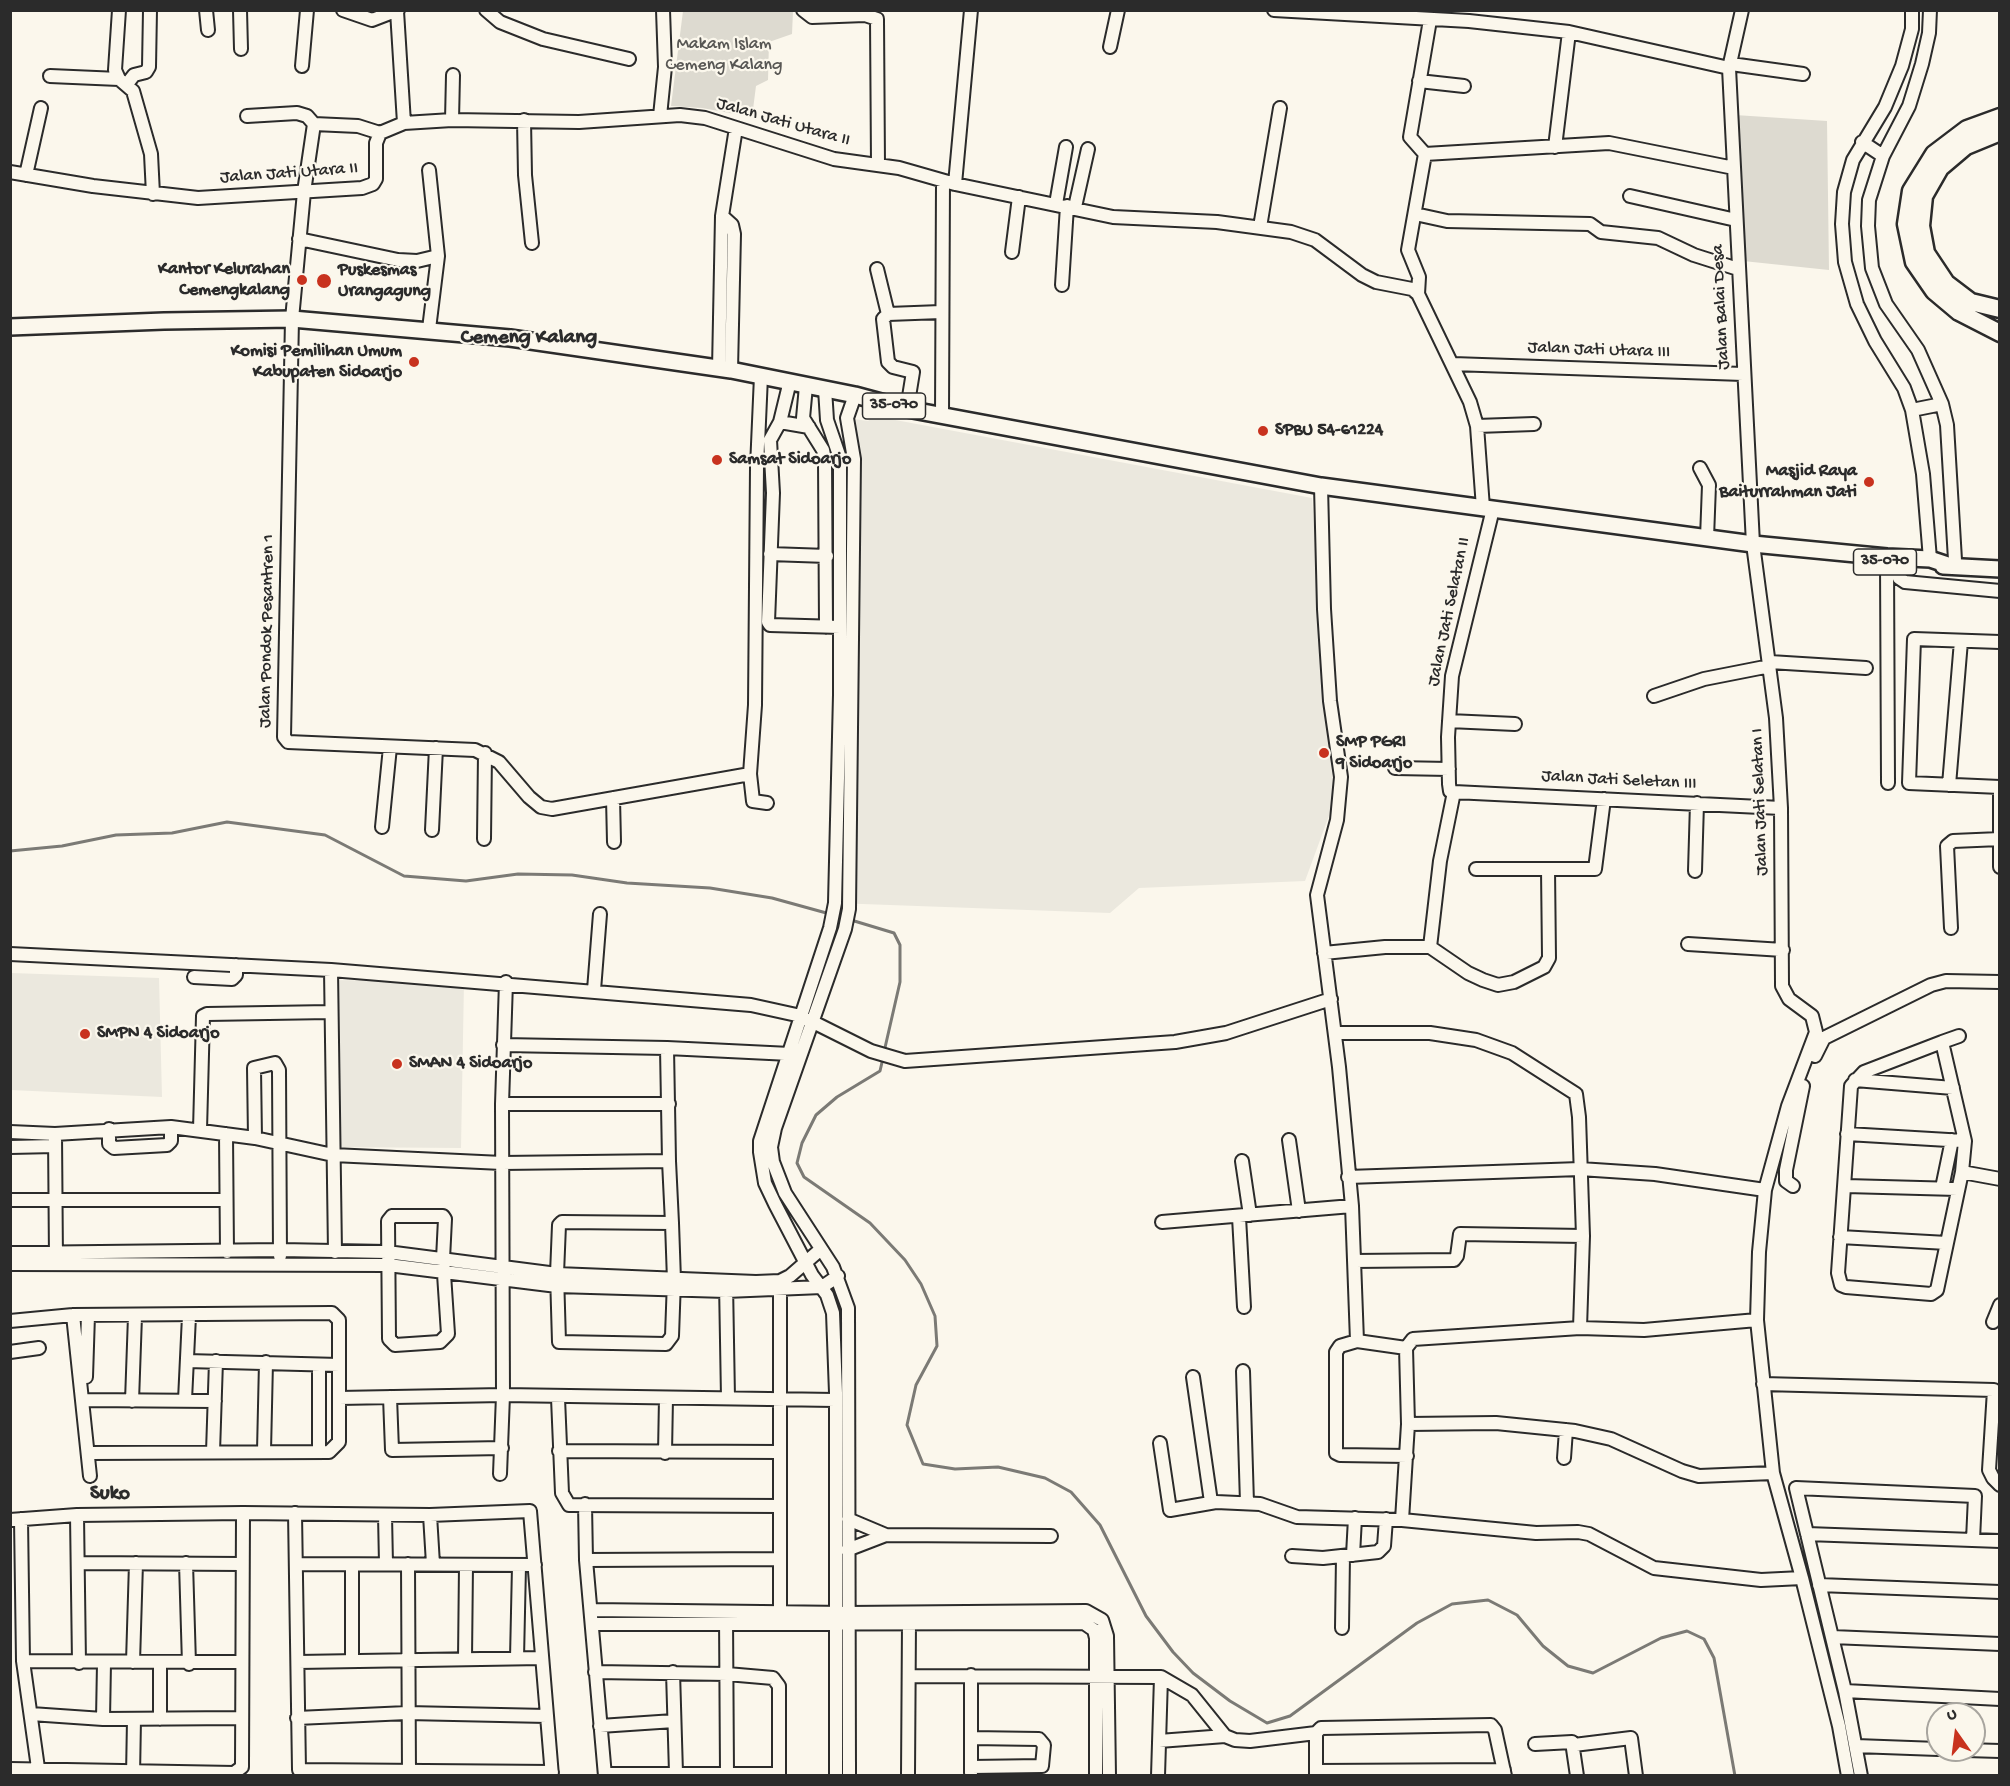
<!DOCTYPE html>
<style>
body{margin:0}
#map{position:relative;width:2010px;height:1786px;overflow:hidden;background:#fbf7ec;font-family:"Gochi Hand",sans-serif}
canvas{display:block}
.frame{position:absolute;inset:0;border:12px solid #2b2b2b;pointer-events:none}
.north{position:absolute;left:1926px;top:1702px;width:60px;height:60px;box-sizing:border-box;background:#fbf7ec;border:2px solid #a8a59f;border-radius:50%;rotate:346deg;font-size:16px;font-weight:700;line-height:24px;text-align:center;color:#2b2b2b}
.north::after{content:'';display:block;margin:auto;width:21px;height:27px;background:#c8321e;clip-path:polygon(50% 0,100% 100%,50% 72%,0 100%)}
</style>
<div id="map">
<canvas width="2010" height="1786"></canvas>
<div class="frame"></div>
<div class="north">U</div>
</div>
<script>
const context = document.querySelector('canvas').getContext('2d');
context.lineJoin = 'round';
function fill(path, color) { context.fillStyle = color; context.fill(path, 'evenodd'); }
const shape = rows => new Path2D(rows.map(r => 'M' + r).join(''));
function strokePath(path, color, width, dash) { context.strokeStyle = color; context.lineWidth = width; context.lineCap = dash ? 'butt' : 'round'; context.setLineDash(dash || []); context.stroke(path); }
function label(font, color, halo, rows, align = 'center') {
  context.font = font + ' "Gochi Hand",sans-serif'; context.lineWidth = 4.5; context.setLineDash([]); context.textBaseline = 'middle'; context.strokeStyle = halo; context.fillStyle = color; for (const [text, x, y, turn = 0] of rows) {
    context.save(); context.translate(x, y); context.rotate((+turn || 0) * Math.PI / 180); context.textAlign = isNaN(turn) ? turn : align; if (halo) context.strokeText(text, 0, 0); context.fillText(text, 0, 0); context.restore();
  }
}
const built = shape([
 [874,416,1312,498,1334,802,1305,881,1139,888,1110,913,835,903,851,467,847,418,868,421],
 [11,973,159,978,162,1097,11,1090],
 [332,980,464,982,461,1148,329,1147]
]);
const green = shape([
 [683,11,793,11,792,34,769,42,768,80,756,86,752,117,702,108,671,106],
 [1735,115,1827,121,1829,270,1743,261]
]);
const stream = shape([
 [10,851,62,846,116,835,172,833,227,822,325,835,404,876,466,881,518,874,572,875,627,883,710,888,772,898,830,914],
 [851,920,894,933,900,945,900,982,884,1052],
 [883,1058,880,1071,837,1097,816,1115,802,1143,797,1163,804,1177,870,1223,905,1260,921,1284,935,1316,937,1346,916,1385,907,1425,923,1464,955,1469,998,1467,1045,1478,1071,1492,1100,1525,1146,1616,1173,1652,1193,1673,1230,1701,1267,1723,1290,1716,1417,1623,1452,1604,1488,1600,1517,1615,1543,1646,1568,1666,1593,1673,1661,1638,1687,1631,1704,1639,1714,1658,1735,1776]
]);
const minor = shape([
 [119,10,115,70,119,79,133,91,151,154,153,194],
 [206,10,208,30],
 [240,10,241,49],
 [343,10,372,20,398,10],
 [486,10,500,22,543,39,629,59],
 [803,10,812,17,865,15,877,19,878,165],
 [1274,10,1469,21,1569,32,1729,68],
 [1912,10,1912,29,1902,66,1885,107,1853,160,1844,192,1842,224,1845,262,1857,304,1875,341,1904,388,1912,410,1923,474,1930,559],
 [1930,10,1929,33,1922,64,1909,106,1883,156,1869,200,1868,226,1872,268,1886,304,1918,350,1942,404,1947,425,1955,560],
 [397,11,404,123],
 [1110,47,1118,10],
 [1731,64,1803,74],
 [302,66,307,10],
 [50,76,119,79],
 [1419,81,1464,86],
 [127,84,134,75,146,72,149,67,150,10],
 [247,116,297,113,307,116,314,124,304,192,292,319,284,737,288,742,475,750,499,762,529,797,541,807,552,809,750,774],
 [660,116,665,67,663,10],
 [452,120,453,75],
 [524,120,525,175,532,243],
 [314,124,358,126,380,133],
 [1862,142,1883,156],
 [1555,147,1569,32],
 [1425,154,1410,137,1430,20],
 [10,172,93,186,198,198,362,188,373,184,376,179,376,143,380,133,404,123,452,120,579,122,680,115,705,118,834,159,899,168,955,184,1113,217,1217,222,1291,232,1315,240,1362,275,1376,282,1412,289,1418,294,1470,402,1477,426,1483,508],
 [26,175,41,108],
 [955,184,971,10],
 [1630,196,1736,220],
 [1056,204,1066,147],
 [1075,207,1088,149],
 [1415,214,1447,221,1590,224,1601,232,1658,238,1694,255,1738,269],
 [722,216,732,225,734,234,731,370],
 [1260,227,1280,108],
 [299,239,398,260,417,261,438,256],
 [1012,252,1019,197],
 [877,269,888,314],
 [1062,285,1067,206],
 [1418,294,1419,277,1408,250,1425,154,1609,143,1734,168],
 [888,314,883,319,888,362,893,367,913,372,907,409],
 [888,314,941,312],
 [429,329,438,256,429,170],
 [1453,364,1743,374],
 [719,369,722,216,736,128],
 [761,376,757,467,755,705,750,774,753,801,767,803],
 [790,381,780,422,770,440,773,493,768,622,770,625,840,627],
 [806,386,803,418,823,450,825,460,826,627],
 [825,389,827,420,840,458,840,695,835,903,830,928,760,1141,760,1152,765,1183,775,1204,812,1275,827,1295,833,1313,836,1393,836,1776],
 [1912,410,1942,404],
 [942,416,943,181],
 [780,422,809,427],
 [1477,426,1534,424],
 [1700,468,1709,485,1707,538],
 [1321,486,1324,609,1330,701,1341,777,1337,820,1317,895,1339,1067,1352,1206,1357,1341],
 [770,554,827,556],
 [1887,562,1888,783],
 [1895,563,1899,578,1905,582,2000,591],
 [2000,642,1914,639,1909,783,2000,787],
 [1770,662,1866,668],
 [1654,696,1704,679,1770,666],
 [1449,721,1515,724],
 [1395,768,1449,769],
 [1949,785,1961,641],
 [2000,787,2000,867],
 [1454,792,1781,808],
 [1454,792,1450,791,1449,784,1448,737,1452,676,1493,509],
 [613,798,614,842],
 [382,827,390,747],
 [432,830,436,748],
 [484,839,485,753],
 [1476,869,1595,869,1604,799],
 [1695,871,1697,803],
 [1951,928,1947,846,1953,841,2000,839],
 [1688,944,1783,950],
 [1430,947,1440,861,1454,792],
 [1324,953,1385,947,1430,947,1468,973,1483,980,1498,985,1514,982,1544,967,1549,958,1548,869],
 [10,954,331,970,751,1005,801,1016,871,1051,905,1061,1175,1042,1226,1033,1331,999],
 [331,970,335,1252],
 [194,977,232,979,236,975,236,965],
 [594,990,600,914],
 [1336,1033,1430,1033,1476,1040,1512,1053,1576,1094,1579,1117,1583,1236,1580,1328],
 [1942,1042,1965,1141,1962,1172,1937,1290,1931,1294,1846,1287,1841,1285,1838,1273,1851,1086,1864,1072,1942,1042,1959,1036],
 [503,1045,667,1048,790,1054],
 [667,1048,669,1161,672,1223,674,1280,672,1336,666,1344,559,1342,557,1274,559,1225,562,1222,672,1223],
 [1815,1056,1824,1038,1931,985,1946,981,2000,982],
 [1855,1080,1953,1088],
 [502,1104,669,1104],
 [109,1129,109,1144,114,1148,167,1145,171,1141,171,1127],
 [200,1130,203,1016,207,1014,330,1012],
 [10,1132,55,1134,171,1127,255,1138,333,1155,502,1163,669,1161],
 [55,1134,56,1261],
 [226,1134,227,1252],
 [1847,1134,1965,1141],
 [255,1138,254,1068,275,1063,279,1070,280,1256],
 [1289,1140,1299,1211],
 [10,1147,55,1146],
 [1242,1161,1250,1215],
 [1962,1172,2000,1179],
 [1348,1177,1580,1169,1655,1174,1765,1190,1788,1106,1816,1032,1812,1016,1789,999,1782,986,1781,808,1776,718,1753,544,1729,68,1742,10],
 [1793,1186,1786,1181,1786,1170,1803,1086],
 [1846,1186,1957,1189],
 [1942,1188,1952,1140],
 [10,1200,226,1200],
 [392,1216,443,1216,445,1219,443,1259,448,1334,440,1342,395,1345,389,1339,388,1221,392,1216],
 [1239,1217,1244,1307],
 [1162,1222,1352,1206],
 [1840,1237,1947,1243],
 [10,1253,281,1250,387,1252,557,1274,756,1282,780,1281,790,1276,821,1249],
 [1354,1261,1454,1260,1457,1256,1460,1234,1583,1236],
 [10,1264,388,1265,557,1286,726,1291,822,1287,838,1276],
 [726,1283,728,1398],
 [73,1315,90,1476],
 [10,1321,73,1315,332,1313,339,1320,339,1442,329,1452,89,1453],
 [1993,1322,2000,1305],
 [1406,1348,1408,1424,1402,1520,1536,1533,1578,1532,1589,1534,1654,1568,1761,1580,1802,1578],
 [10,1352,39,1348],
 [187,1361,339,1365],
 [319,1365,319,1451],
 [1243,1371,1247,1503],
 [86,1377,88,1315],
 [1193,1377,1211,1502],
 [1763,1384,1994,1390,1989,1470,1993,1478,2000,1485],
 [390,1397,392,1450,502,1448],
 [339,1398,503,1395,835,1400],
 [558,1398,562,1493,569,1505,780,1506],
 [84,1400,215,1401],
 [185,1400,189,1316],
 [132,1401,135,1316],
 [1408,1424,1496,1423,1575,1431,1611,1439,1682,1471,1699,1476,1773,1473,1757,1320,1759,1252,1765,1190],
 [1160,1443,1170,1510,1216,1502,1260,1504,1297,1517,1402,1520],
 [264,1451,266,1362],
 [559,1451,780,1452],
 [213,1452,216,1361],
 [665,1453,666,1398],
 [1407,1456,1340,1455,1336,1453,1336,1352,1340,1346,1357,1341,1406,1348,1413,1339,1580,1328,1644,1330,1757,1320],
 [1564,1458,1566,1430],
 [1773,1473,1802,1578,1839,1726,1848,1776],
 [500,1474,503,1395,502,1104,506,982],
 [585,1504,586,1560,605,1776],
 [295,1513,299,1770,552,1772],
 [77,1515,79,1663],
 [385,1515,386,1564],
 [430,1515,433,1564],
 [21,1519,23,1661,38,1768],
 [10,1520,77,1515,243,1513,430,1515,530,1511,552,1776],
 [1807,1534,2000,1541],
 [886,1535,1051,1536],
 [847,1550,886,1535,848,1519],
 [1353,1555,1355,1518],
 [1292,1556,1323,1558,1378,1552,1384,1546,1386,1519],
 [586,1560,780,1559],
 [78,1563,242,1564],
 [186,1563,189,1664],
 [296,1564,535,1565],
 [408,1564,409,1776],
 [1819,1585,2000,1592],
 [591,1610,847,1613,1086,1611,1102,1620,1107,1636,1109,1776],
 [780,1612,780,1284],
 [726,1616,727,1773],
 [592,1624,1084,1623,1094,1630,1096,1638,1096,1776],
 [1342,1628,1343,1556],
 [1832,1637,2000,1644],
 [517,1658,519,1566],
 [465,1659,466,1565],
 [23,1661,241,1662],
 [352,1661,352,1565],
 [133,1662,136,1563],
 [298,1662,542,1658],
 [595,1672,727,1674,773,1678,779,1686,779,1774,605,1774],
 [673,1672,676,1773],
 [909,1676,1161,1677,1192,1695,1225,1736,1235,1740,1250,1741,1316,1733],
 [1845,1691,2000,1699],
 [31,1714,103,1719,241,1718],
 [297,1718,407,1713,547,1716],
 [103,1719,104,1663],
 [160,1719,160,1663],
 [600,1726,674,1721],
 [971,1738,1039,1739,1044,1745,1042,1766,971,1767],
 [1159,1741,1225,1736],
 [1535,1744,1572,1742,1577,1776],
 [1574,1745,1631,1738,1636,1776],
 [1856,1746,1938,1749],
 [1966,1750,2000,1751],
 [10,1769,234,1773,242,1767,243,1513],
 [1316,1771,1504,1770],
 [971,1773,971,1675],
 [133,1776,134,1719],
 [849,1776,848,1308,833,1267,785,1193,773,1162,771,1147,775,1128,845,929,849,909,854,459,847,418,855,395],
 [908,1776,909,1622],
 [1158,1776,1161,1677],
 [1316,1776,1316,1733,1321,1728,1491,1725,1495,1730,1505,1776],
 [1861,1776,1845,1691,1796,1488,1975,1496,1973,1540]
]);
const major = shape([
 [10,327,164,321,292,319,510,338,731,370,855,395,907,409,1321,486,1753,544,1887,557,1930,559,1951,566],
 [1943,566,2000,569]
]);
const highway = shape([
 [2000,117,1967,129,1934,154,1911,191,1906,224,1914,262,1934,291,1959,312,2000,333],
 [2000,132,1966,146,1940,168,1924,196,1921,226,1926,253,1946,283,1971,302,2000,309]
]);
const markers = [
 [302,280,6,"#c8321e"],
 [324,281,8,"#c8321e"],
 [414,362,6,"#c8321e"],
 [1263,431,6,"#c8321e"],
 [717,460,6,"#c8321e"],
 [1869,482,6,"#c8321e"],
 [1324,753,6,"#c8321e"],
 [85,1034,6,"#c8321e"],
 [397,1064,6,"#c8321e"]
];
const shields = [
 [894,406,63],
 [1885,562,63]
];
const shieldNames = [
 ["35-070",894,406],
 ["35-070",1885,562]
];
const parkNames = [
 ["Makam Islam",724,45],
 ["Cemeng Kalang",724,66]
];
const streetNames = [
 ["Jalan Jati Utara II",783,123,16],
 ["Jalan Jati Utara II",289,174,-4],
 ["Jalan Balai Desa",1722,307,-93],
 ["Jalan Jati Utara III",1599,351,2],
 ["Jalan Jati Selatan II",1450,612,-78],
 ["Jalan Pondok Pesantren 1",268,631,-89],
 ["Jalan Jati Seletan III",1619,781,3],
 ["Jalan Jati Selatan I",1761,802,-92]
];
const poiNames = [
 ["Kantor Kelurahan",290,270,"right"],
 ["Cemengkalang",290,291,"right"],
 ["Puskesmas",338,271],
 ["Urangagung",338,292],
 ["Komisi Pemilihan Umum",402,352,"right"],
 ["Kabupaten Sidoarjo",402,373,"right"],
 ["SPBU 54-61224",1275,431],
 ["Samsat Sidoarjo",729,460],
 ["Masjid Raya",1857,472,"right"],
 ["Baiturrahman Jati",1857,493,"right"],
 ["SMP PGRI",1336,743],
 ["9 Sidoarjo",1336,764],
 ["SMPN 4 Sidoarjo",97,1034],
 ["SMAN 4 Sidoarjo",409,1064]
];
const quarterNames = [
 ["Cemeng Kalang",529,339],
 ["Suko",110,1495]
];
fill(built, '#ebe8de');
fill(green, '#dddad0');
strokePath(stream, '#7b7a75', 3);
strokePath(minor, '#2b2b2b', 16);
strokePath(major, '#2b2b2b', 20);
strokePath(highway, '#2b2b2b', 21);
strokePath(minor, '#fbf7ec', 12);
strokePath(major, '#fbf7ec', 15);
strokePath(highway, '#fbf7ec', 16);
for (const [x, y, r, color] of markers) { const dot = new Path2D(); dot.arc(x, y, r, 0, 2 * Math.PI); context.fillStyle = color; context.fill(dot); strokePath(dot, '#fbf7ec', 2); }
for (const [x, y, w] of shields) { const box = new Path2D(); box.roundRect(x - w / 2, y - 13, w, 26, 4.5); context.fillStyle = '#fbf7ec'; context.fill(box); strokePath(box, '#2b2b2b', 1.5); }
label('bold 16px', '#2b2b2b', null, shieldNames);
label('18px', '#585754', '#fbf7ec', parkNames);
label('18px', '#2b2b2b', '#fbf7ec', streetNames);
label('bold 18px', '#2b2b2b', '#fbf7ec', poiNames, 'left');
label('bold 21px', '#2b2b2b', '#fbf7ec', quarterNames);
</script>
